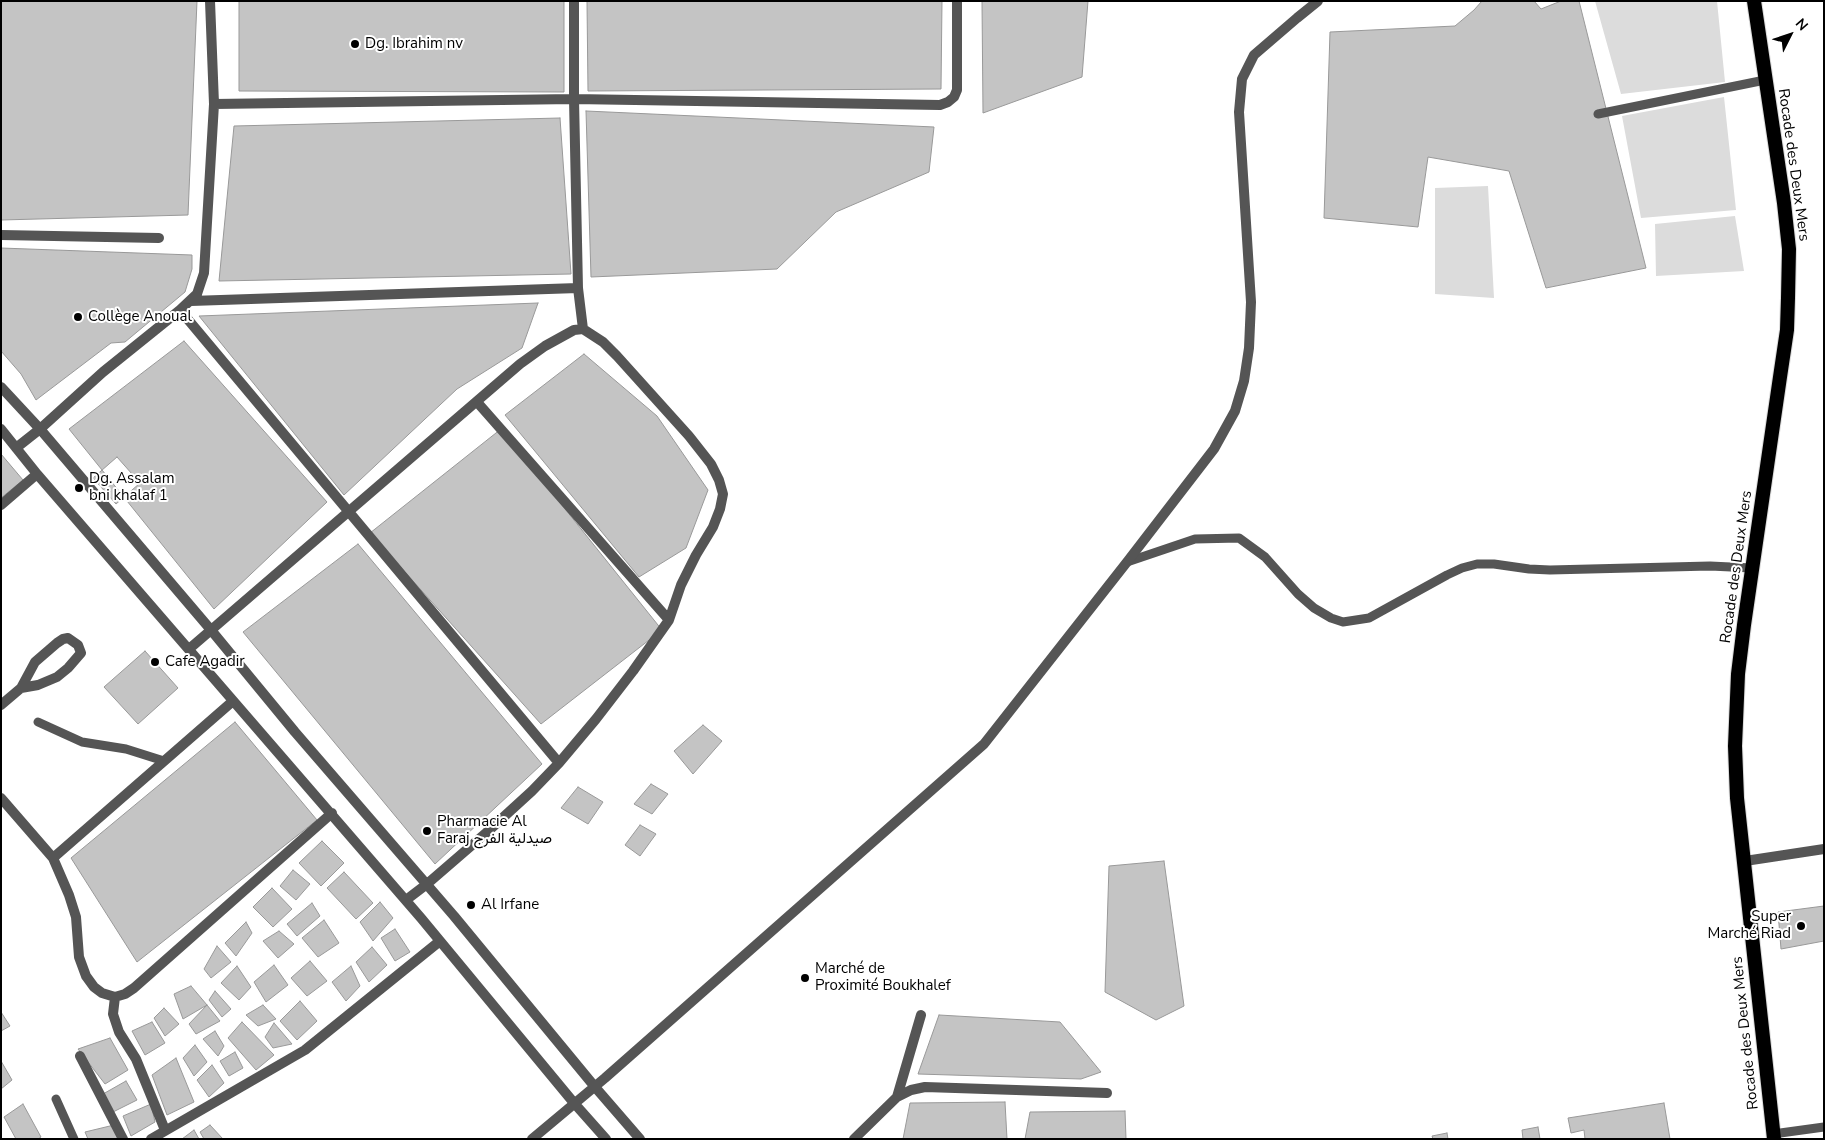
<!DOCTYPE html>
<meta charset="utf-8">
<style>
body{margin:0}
#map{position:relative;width:1825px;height:1140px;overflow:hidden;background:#fff;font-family:"Nunito Sans",sans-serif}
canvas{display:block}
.frame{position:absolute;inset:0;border:2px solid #000;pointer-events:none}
.north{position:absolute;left:1765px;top:10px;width:50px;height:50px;-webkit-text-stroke:4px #fff;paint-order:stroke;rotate:49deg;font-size:14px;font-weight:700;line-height:20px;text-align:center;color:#000}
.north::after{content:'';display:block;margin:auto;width:18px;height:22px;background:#000;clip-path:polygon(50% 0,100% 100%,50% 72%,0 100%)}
</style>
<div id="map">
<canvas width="1825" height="1140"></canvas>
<div class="frame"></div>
<div class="north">N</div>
</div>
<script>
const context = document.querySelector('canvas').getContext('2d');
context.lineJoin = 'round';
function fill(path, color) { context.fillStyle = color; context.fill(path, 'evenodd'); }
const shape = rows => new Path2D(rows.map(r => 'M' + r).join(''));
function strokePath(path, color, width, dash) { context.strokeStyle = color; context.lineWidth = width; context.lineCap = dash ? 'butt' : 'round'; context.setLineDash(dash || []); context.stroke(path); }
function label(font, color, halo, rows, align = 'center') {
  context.font = font + ' "Nunito Sans",Vazirmatn,sans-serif'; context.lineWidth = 4; context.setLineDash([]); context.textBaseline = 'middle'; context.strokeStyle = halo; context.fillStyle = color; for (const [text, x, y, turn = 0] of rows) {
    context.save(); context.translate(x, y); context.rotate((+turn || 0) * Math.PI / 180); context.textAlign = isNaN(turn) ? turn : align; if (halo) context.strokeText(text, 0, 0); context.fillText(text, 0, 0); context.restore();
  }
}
const green = shape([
 [1595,1,1717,1,1725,82,1621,94],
 [1724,97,1736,210,1641,218,1622,116],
 [1488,186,1494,298,1435,294,1435,188],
 [1735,216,1744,271,1656,276,1655,224]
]);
const building = shape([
 [1,1,197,1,188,215,1,220,1,1],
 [239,1,564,1,564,92,239,91,239,1],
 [587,1,942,1,941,89,588,91,587,1],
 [982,1,1088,1,1082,77,983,113,982,1],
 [1482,1,1534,1,1541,9,1561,1,1579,1,1646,268,1546,288,1509,171,1428,157,1418,227,1324,218,1330,32,1455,26,1474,10,1482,1],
 [586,111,934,127,929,172,836,212,777,269,591,277,586,111],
 [560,118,571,274,219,281,234,126,560,118],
 [1,248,192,255,192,269,185,292,125,342,111,343,36,400,21,374,1,351,1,248],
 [538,303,522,348,457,389,344,495,199,316,538,303],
 [184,341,327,502,214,609,69,429,184,341],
 [584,354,657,416,708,490,686,548,639,577,505,415,584,354],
 [501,429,662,630,541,724,370,533,501,429],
 [1,454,23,480,1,498,1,454],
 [117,457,140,483,116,504,93,478,117,457],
 [358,544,542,764,435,864,243,632,358,544],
 [145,651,178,688,138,724,104,687,145,651],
 [235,722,317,820,137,962,71,858,235,722],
 [703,725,722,741,693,774,674,751,703,725],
 [651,784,668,794,652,814,634,804,651,784],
 [578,787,603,802,588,824,561,808,578,787],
 [640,825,656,834,640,856,625,845,640,825],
 [322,841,344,863,321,886,299,863,322,841],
 [1164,861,1184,1006,1156,1020,1105,992,1109,866,1164,861],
 [293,870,310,884,296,900,280,886,293,870],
 [344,872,373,903,356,919,327,888,344,872],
 [272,888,292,909,273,927,253,907,272,888],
 [380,902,393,918,373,941,360,922,380,902],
 [312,903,320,916,297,936,287,924,312,903],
 [1824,906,1824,941,1781,949,1778,912,1824,906],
 [324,920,339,943,318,957,302,938,324,920],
 [246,922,252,933,236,956,225,943,246,922],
 [395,929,410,952,395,961,381,938,395,929],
 [279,931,294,944,278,958,263,941,279,931],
 [217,946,231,962,211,978,204,969,217,946],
 [372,947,387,965,369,982,356,962,372,947],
 [310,961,327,981,307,996,291,978,310,961],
 [274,965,288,985,266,1002,254,982,274,965],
 [237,966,251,987,239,1000,221,983,237,966],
 [351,966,360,986,346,1001,332,982,351,966],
 [191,986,207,1005,183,1019,174,994,191,986],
 [215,991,231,1009,222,1017,209,1000,215,991],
 [300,1001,317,1021,297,1040,280,1021,300,1001],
 [207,1005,220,1021,196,1034,189,1024,207,1005],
 [263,1005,276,1019,258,1026,246,1015,263,1005],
 [164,1008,179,1024,165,1036,154,1018,164,1008],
 [1,1012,10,1026,1,1031,1,1012],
 [939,1015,1060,1022,1101,1072,1081,1079,918,1074,939,1015],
 [152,1022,165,1043,145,1055,132,1031,152,1022],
 [242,1022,274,1055,256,1070,228,1038,242,1022],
 [274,1023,292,1044,273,1048,265,1037,274,1023],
 [215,1031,224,1046,218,1056,203,1039,215,1031],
 [110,1038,128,1070,105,1084,78,1049,110,1038],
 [195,1045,207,1062,194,1076,183,1058,195,1045],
 [235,1052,243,1068,229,1076,220,1061,235,1052],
 [176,1058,194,1102,167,1115,152,1075,176,1058],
 [1,1061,12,1080,1,1089,1,1061],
 [212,1065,224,1083,209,1097,197,1080,212,1065],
 [126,1081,137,1100,113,1112,103,1094,126,1081],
 [1005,1102,1007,1139,903,1139,910,1103,1005,1102],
 [1664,1103,1670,1139,1585,1139,1584,1130,1571,1133,1568,1118,1664,1103],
 [23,1104,41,1137,38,1139,16,1139,4,1117,23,1104],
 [151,1104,155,1122,131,1136,123,1116,151,1104],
 [1125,1111,1126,1139,1025,1139,1030,1112,1125,1111],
 [114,1125,118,1139,88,1139,85,1132,114,1125],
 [210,1125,223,1139,204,1139,200,1132,210,1125],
 [1538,1127,1540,1139,1523,1139,1522,1130,1538,1127],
 [194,1130,199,1139,182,1139,194,1130],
 [1447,1133,1448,1139,1433,1139,1432,1136,1447,1133]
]);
const service = shape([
 [1598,114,1765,80],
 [1127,562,1195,539,1239,538,1265,557,1298,594,1314,608,1331,618,1343,622,1369,618,1447,575,1462,568,1477,564,1494,564,1529,569,1550,570,1710,566,1752,568],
 [38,722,82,742,126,749,164,761],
 [56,1099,74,1139],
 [1773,1134,1824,1127]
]);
const minor = shape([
 [574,1,574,99,578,288,583,329],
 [214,104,574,99,940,105,948,102,954,97,957,90,957,1],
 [1,235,159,238],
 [191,301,578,288],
 [180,310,559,763],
 [1,387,40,429,211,630,295,732,454,916,595,1087,640,1139],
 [477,402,669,620],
 [1,429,37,474,421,918,574,1103,606,1139],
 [16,448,40,429,103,372,180,310,197,294,204,273,214,104,210,1],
 [1,505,37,474],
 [189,649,520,364,545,346,574,330,583,329,603,342,617,356,689,436,711,464,719,480,723,494,720,509,713,527,696,555,681,585,669,620,633,671,596,719,559,763,532,791,486,833,427,884,406,900],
 [1,705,21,688,35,662,57,643,63,639,68,638,78,645,81,653,68,668,57,677,38,685,21,688],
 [1,798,53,858,69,895,76,917,79,957,86,976,94,987,102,993,115,997,125,994,134,988,332,813],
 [53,858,233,701],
 [1745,861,1824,849],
 [115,997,113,1014,119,1032,136,1059,165,1130],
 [80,1056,123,1139],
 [897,1097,921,1015],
 [151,1139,305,1050,440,941],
 [532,1139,605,1078,984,744,1127,562,1214,449,1235,411,1244,381,1249,348,1251,302,1239,112,1242,79,1254,55,1297,18,1318,1],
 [854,1139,897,1097,911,1090,925,1087,1107,1093]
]);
const trunk = shape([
 [1754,1,1784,203,1789,249,1788,298,1787,330,1780,377,1744,625,1738,674,1735,746,1737,798,1774,1139]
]);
const markers = [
 [355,44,5,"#000"],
 [78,317,5,"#000"],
 [79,488,5,"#000"],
 [155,662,5,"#000"],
 [427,831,5,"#000"],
 [471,905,5,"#000"],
 [1801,926,5,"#000"],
 [805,978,5,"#000"]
];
const poiNames = [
 ["Dg. Ibrahim nv",365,44],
 ["Collège Anoual",88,317],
 ["Dg. Assalam",89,479],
 ["bni khalaf 1",89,496],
 ["Cafe Agadir",165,662],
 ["Pharmacie Al",437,822],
 ["Faraj صيدلية الفرج",437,839],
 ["Al Irfane",481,905],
 ["Super",1791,917,"right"],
 ["Marché Riad",1791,934,"right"],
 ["Marché de",815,969],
 ["Proximité Boukhalef",815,986]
];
const streetNames = [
 ["Rocade des Deux Mers",1793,165,82],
 ["Rocade des Deux Mers",1737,567,-82],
 ["Rocade des Deux Mers",1746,1033,-96]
];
fill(green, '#dcdcdc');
fill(building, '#c4c4c4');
strokePath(building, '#999', 1);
strokePath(trunk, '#dbdbdb', 16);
strokePath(service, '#555', 9);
strokePath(minor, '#555', 10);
strokePath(trunk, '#000', 14);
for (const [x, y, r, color] of markers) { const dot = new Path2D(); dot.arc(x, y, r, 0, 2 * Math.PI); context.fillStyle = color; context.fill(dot); strokePath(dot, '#fff', 2); }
label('15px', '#000', '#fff', poiNames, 'left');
label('15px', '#000', '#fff', streetNames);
</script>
